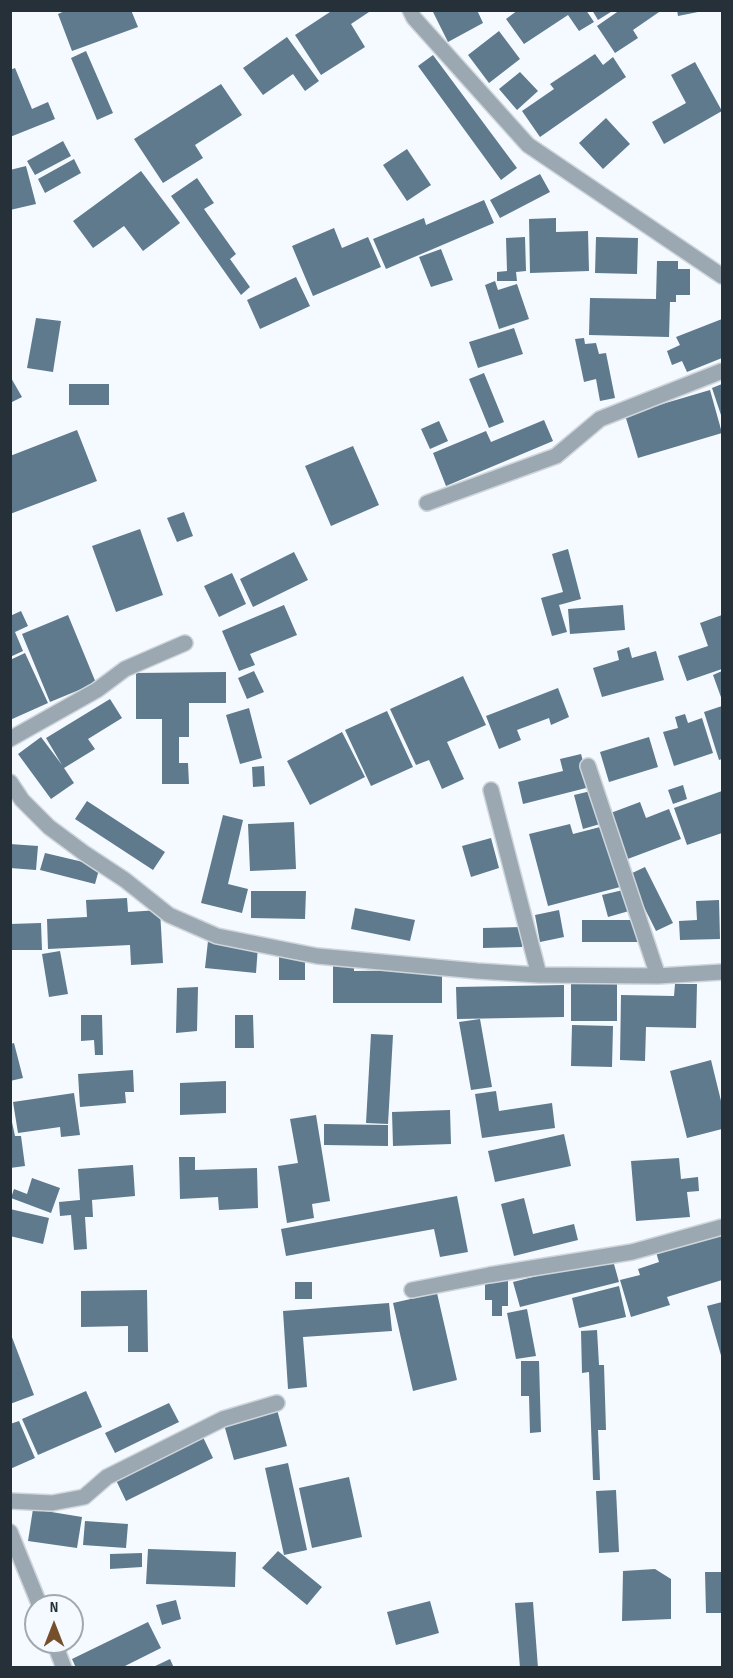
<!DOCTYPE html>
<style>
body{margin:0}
#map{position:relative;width:733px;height:1678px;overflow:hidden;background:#f4faff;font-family:"Sofia Sans Condensed",sans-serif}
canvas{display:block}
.frame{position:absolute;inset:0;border:12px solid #253039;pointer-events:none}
.north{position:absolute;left:24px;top:1594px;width:60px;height:60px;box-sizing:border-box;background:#f4faff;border:2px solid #a1a9b0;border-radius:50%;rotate:0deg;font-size:16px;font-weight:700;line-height:24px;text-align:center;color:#253039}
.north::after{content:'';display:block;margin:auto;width:21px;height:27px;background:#75502b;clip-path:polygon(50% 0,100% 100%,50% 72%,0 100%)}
</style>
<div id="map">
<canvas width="733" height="1678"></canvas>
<div class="frame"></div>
<div class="north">N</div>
</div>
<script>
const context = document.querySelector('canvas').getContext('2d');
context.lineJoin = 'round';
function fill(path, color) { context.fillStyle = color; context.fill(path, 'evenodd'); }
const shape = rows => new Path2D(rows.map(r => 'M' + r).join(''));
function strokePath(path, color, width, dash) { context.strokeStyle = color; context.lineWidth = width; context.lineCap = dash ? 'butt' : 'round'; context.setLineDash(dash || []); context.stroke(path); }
const building = shape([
 [67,10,131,10,138,27,72,51,58,14],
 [333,10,372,10,351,24,365,47,321,75,295,35],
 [432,10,477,10,483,23,448,42],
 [518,10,586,10,594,22,579,31,568,15,524,44,506,19],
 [592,10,614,10,598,20],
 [620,10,662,10,633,30,638,38,615,53,597,26],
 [677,10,698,10,698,12,678,16],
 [499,31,520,59,489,83,468,55],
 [287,37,319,81,305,91,293,74,263,95,243,68],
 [86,51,113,113,97,120,71,58],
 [595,54,603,65,613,57,626,77,540,137,522,111,554,89,550,84],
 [433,55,517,168,501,180,418,66],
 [695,62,722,111,664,144,652,122,686,103,671,75],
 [15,68,32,109,48,102,55,119,10,137,10,70],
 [520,72,538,91,517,110,499,89],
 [221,84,242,115,195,145,203,158,163,183,134,139],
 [606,118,630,144,603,169,579,143],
 [63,141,71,156,35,175,27,161],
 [407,149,431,185,407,201,383,165],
 [74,159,81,173,45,193,38,179],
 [26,166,36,204,10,210,10,170],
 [141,171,180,223,143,251,124,226,93,248,73,221],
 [540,174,550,192,500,218,490,200],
 [197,178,214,203,204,209,236,254,230,259,250,287,241,295,171,196],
 [484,200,494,223,386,269,373,239,424,218,426,225],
 [556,218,556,232,588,231,589,271,530,273,529,219],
 [334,228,342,248,368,237,381,267,313,296,292,246],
 [525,237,526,271,516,272,517,281,497,281,497,272,507,271,506,238],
 [596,237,638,238,637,274,595,273],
 [441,249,453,280,431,287,419,257],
 [657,261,678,261,678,269,690,269,690,295,676,295,676,302,670,302,669,337,589,335,590,298,656,299],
 [296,277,310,306,260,329,247,300],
 [495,281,498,290,517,284,529,319,499,329,485,285],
 [36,318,61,321,53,372,27,368],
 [722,319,722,358,687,372,682,361,672,365,667,351,680,345,676,337],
 [514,328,523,354,478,368,469,342],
 [584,338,585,344,596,343,599,354,606,353,615,398,600,401,596,379,584,382,575,339],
 [484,373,504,422,489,428,469,379],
 [10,376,22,397,10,403],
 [69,384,109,384,109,405,69,405],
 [722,384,722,418,712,388],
 [710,390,722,433,638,458,625,415],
 [544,420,553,441,446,486,433,453,486,431,491,442],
 [439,421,448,441,430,449,421,429],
 [77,430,97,481,10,514,10,456],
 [353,446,379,505,331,526,305,466],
 [184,512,193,536,177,542,167,518],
 [140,529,163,595,116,612,92,546],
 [568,549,581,599,559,605,567,632,552,636,541,598,563,592,552,554],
 [294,552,308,580,253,607,240,579],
 [232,573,246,604,219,617,204,586],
 [284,605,297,635,250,654,255,665,239,671,222,631],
 [623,605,625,630,570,634,568,609],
 [21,611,28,626,15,632,23,651,10,657,10,616],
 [68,615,96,683,50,702,22,634],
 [722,615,722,669,687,681,678,656,708,646,700,623],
 [629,647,632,658,656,651,664,680,602,697,593,668,619,660,617,651],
 [25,653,48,703,10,720,10,660],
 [254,671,264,692,247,699,238,678],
 [722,671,722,700,713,675],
 [226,672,226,703,189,703,189,737,179,737,179,763,188,763,189,784,162,784,162,719,136,719,136,673],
 [463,676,486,725,447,742,464,779,442,789,429,760,416,765,390,709],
 [558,688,569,717,551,725,549,718,517,730,521,740,499,749,486,716],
 [110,699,122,718,88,739,95,749,64,768,74,783,51,799,18,754,41,737,62,765,46,738],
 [722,706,722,759,719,760,704,712],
 [249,708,262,758,240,764,226,715],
 [387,711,413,767,371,786,345,730],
 [685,714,688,723,702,718,713,753,674,766,663,732,678,728,675,717],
 [342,732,365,777,310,805,287,761],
 [649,737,658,767,609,782,600,752],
 [581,754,590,787,523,804,518,782,563,771,560,759],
 [264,766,265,786,253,787,252,767],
 [683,785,687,799,673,804,668,790],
 [591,791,600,824,583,829,574,795],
 [722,791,722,833,687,845,674,808],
 [87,801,165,852,153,870,75,819],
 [640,802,646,818,669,809,681,839,625,860,608,814],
 [223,815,243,820,228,884,248,889,242,913,201,903],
 [294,822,296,869,250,871,248,824],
 [570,824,573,834,604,826,620,887,548,906,529,834],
 [491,838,499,868,471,877,462,846],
 [10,844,38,846,36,870,10,868],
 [45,853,100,866,95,884,40,870],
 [645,867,673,923,656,931,628,875],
 [623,890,629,911,608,917,602,895],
 [251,891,306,891,305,919,251,918],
 [127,898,128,912,160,910,163,963,131,965,130,945,48,949,47,919,87,917,86,900],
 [719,900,720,939,680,940,679,921,697,920,696,901],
 [355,908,415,920,410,941,351,929],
 [559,910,564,937,540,942,535,915],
 [582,920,638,920,639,942,582,942],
 [41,923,42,950,10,950,10,924],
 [522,927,522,947,483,948,483,928],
 [208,941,258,946,256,973,205,968],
 [60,951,68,994,49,997,42,954],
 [279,954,305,954,305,980,279,980],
 [333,961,354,961,354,971,442,970,442,1003,333,1003],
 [571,982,617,982,617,1021,571,1021],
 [675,984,697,984,696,1028,646,1027,645,1061,620,1060,621,995,674,996],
 [564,985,564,1017,457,1019,456,987],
 [198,987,197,1031,176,1033,177,988],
 [81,1015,102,1015,103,1055,95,1055,94,1040,81,1041],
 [235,1015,253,1015,254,1048,235,1048],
 [480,1019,492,1087,471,1090,459,1022],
 [572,1025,613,1026,612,1067,571,1066],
 [371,1034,393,1035,388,1124,366,1123],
 [14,1043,23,1078,10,1081,10,1044],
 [711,1060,722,1105,722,1129,687,1138,670,1071],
 [133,1070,134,1092,125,1092,126,1103,80,1107,78,1074],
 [226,1081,226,1113,180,1115,180,1083],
 [496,1091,499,1111,552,1103,555,1128,482,1138,475,1094],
 [74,1093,80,1135,61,1137,60,1127,18,1133,13,1102],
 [450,1110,451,1144,393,1146,392,1112],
 [10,1113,15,1136,21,1136,25,1166,10,1168],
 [316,1115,330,1201,312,1204,314,1218,287,1223,278,1166,298,1163,290,1119],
 [324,1124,388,1125,388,1146,324,1145],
 [564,1134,571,1166,495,1182,488,1151],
 [179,1157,195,1157,195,1170,257,1168,258,1208,219,1210,218,1197,180,1199],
 [679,1158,681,1179,698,1177,699,1191,687,1192,690,1217,636,1221,631,1161],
 [133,1165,135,1196,92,1200,93,1217,85,1217,87,1249,74,1250,71,1215,60,1216,59,1202,80,1200,78,1169],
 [32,1178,60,1188,51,1213,11,1198,14,1189,27,1194],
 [457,1196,468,1252,440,1257,434,1229,286,1256,281,1229],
 [524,1198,533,1234,574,1224,578,1240,514,1256,501,1204],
 [10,1209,49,1218,43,1244,10,1236],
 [722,1228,722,1280,667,1297,670,1305,631,1317,620,1280,640,1275,638,1269,659,1262,655,1249],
 [612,1257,619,1282,520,1307,513,1282],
 [485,1281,508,1281,508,1306,502,1306,502,1316,492,1316,492,1300,485,1300],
 [295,1282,312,1282,312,1299,295,1299],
 [619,1286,626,1317,579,1328,572,1298],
 [147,1290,148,1352,128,1352,128,1326,81,1327,81,1291],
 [437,1293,457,1380,413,1391,393,1303],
 [722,1302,722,1359,707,1306],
 [389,1303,392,1331,303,1337,307,1387,288,1389,283,1311],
 [527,1309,536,1356,516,1359,507,1313],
 [597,1330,599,1365,604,1365,606,1430,598,1430,600,1480,593,1480,589,1372,582,1373,581,1331],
 [10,1332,34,1395,10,1404],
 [521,1361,539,1361,541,1432,530,1433,529,1396,521,1396],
 [86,1391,102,1427,38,1455,22,1419],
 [169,1403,179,1422,115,1453,105,1433],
 [276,1406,287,1446,234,1460,223,1421],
 [19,1421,35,1458,10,1469,10,1424],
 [201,1433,213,1458,126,1501,114,1476],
 [288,1463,307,1550,284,1555,265,1468],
 [349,1477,362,1537,312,1548,299,1488],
 [616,1490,619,1552,599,1553,596,1491],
 [33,1509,82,1517,77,1548,28,1541],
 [85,1521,128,1524,126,1548,83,1545],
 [148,1549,236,1552,235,1587,146,1584],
 [278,1551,322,1587,307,1605,262,1568],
 [142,1553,142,1567,110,1569,110,1554],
 [655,1569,671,1579,671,1619,622,1621,623,1571],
 [705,1572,722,1572,722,1613,706,1613],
 [176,1600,181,1619,162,1625,156,1605],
 [430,1601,439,1633,396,1645,387,1612],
 [533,1602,538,1668,520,1668,515,1603],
 [148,1622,161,1648,121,1668,76,1668,72,1659],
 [170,1659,174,1668,151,1668]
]);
const minor = shape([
 [410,10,414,18,528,145,722,276],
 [427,503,556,456,600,419,722,371],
 [10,739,97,690,125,669,185,643],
 [588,766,658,976],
 [10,782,22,800,49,827,84,853,125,880,169,915,217,936,317,956,477,971,539,975,658,976,722,972],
 [491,790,539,975],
 [412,1290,489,1275,632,1252,722,1227],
 [10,1501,52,1503,84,1497,107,1477,223,1419,277,1403],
 [10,1532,40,1606],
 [54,1642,64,1668]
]);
fill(building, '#5f798d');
strokePath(minor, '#cfd6db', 18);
strokePath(minor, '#9ba7b1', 15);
</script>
